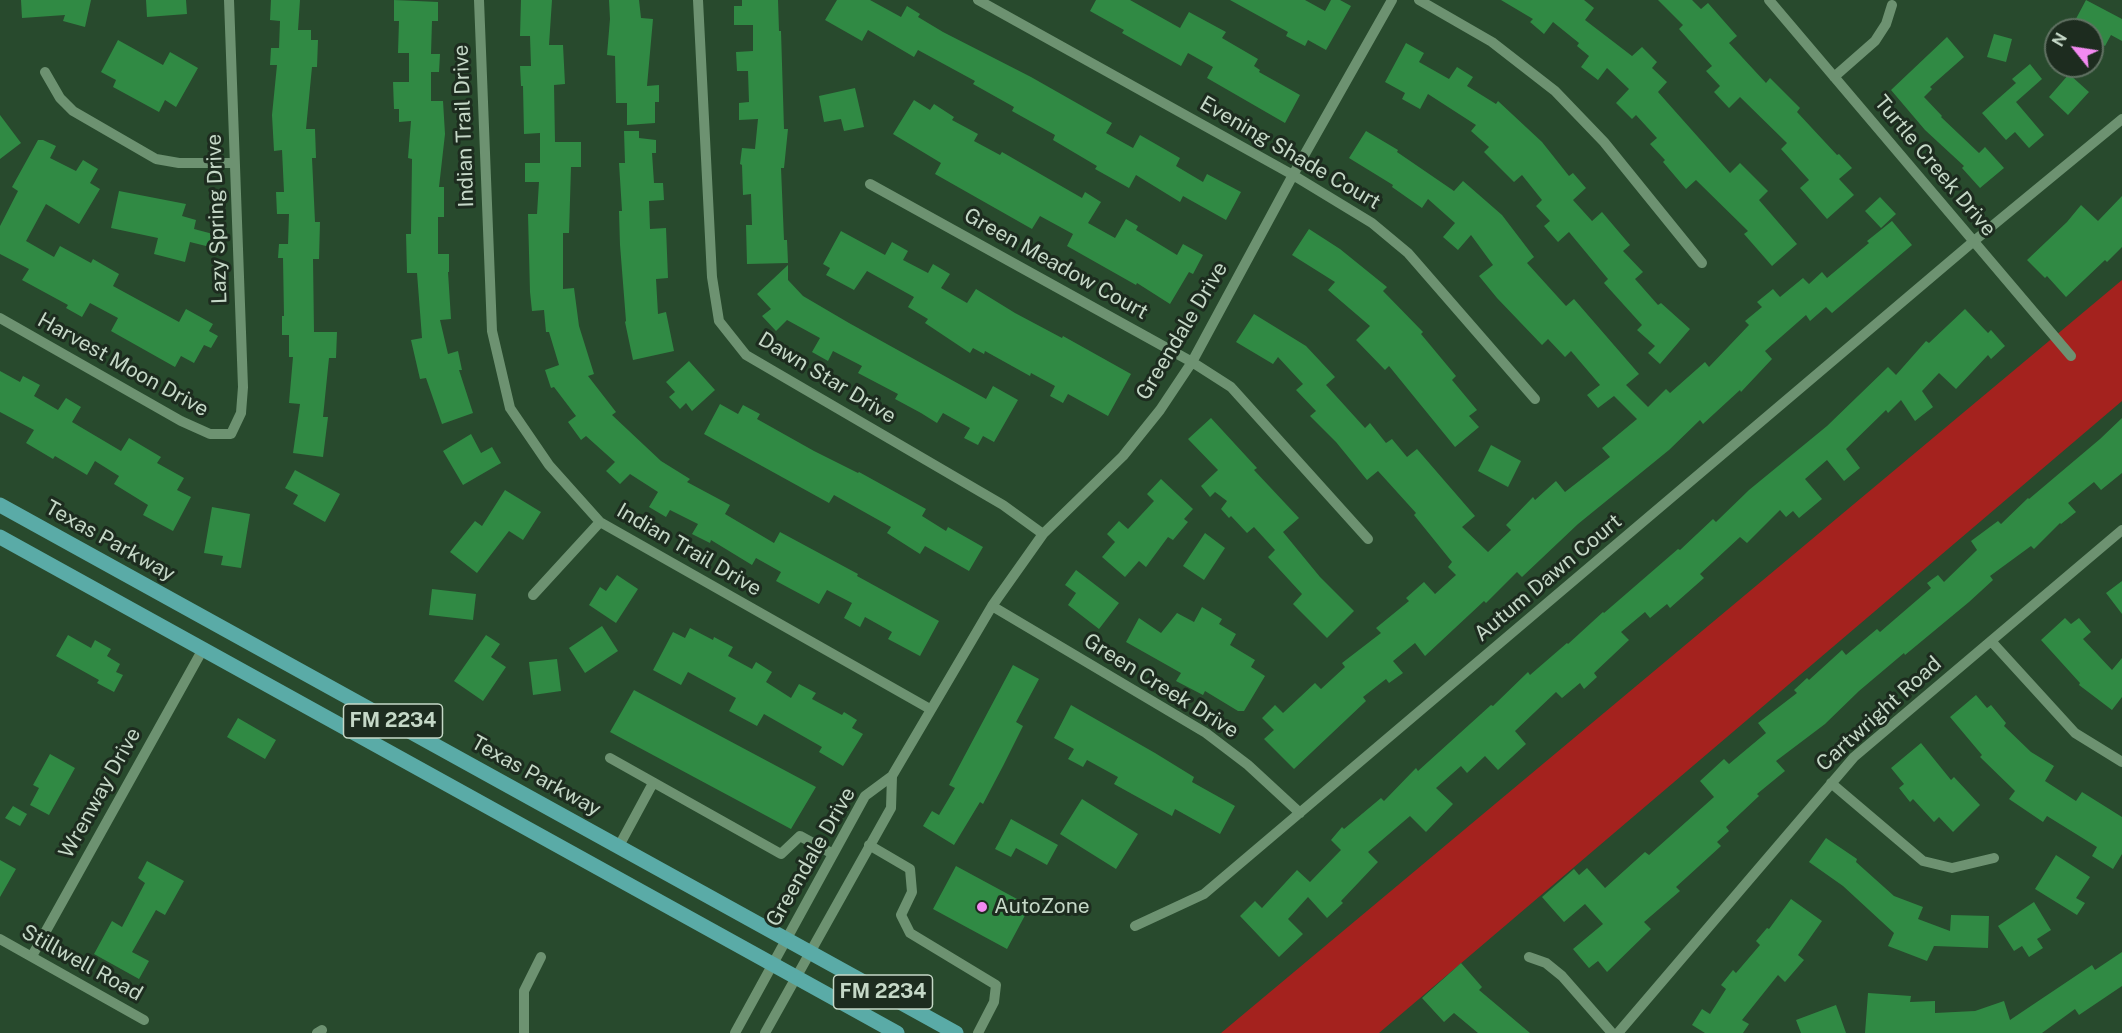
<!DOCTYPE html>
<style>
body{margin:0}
#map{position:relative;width:2122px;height:1033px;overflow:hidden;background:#284a2d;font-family:"Public Sans",sans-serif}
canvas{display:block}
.north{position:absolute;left:2044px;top:18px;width:60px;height:60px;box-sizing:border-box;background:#1d2c1f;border:2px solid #607162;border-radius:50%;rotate:300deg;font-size:16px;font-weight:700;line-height:24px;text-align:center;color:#c5d8c7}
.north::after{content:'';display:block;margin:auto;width:21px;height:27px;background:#f38af1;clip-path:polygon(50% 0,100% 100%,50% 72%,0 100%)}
</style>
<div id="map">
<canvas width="2122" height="1033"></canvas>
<div class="north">N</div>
</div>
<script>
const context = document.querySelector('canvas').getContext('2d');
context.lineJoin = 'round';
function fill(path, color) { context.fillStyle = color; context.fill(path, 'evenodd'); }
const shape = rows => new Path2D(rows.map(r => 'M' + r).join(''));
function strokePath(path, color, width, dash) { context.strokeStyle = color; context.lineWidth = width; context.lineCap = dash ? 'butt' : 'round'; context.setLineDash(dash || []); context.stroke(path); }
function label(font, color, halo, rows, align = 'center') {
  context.font = font + ' "Public Sans",sans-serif'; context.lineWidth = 6; context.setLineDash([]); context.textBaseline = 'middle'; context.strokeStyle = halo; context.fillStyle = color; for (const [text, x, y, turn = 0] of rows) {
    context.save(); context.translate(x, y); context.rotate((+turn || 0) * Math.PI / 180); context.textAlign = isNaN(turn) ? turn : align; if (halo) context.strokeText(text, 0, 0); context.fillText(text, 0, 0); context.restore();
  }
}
const green = shape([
 [2122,280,2122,401,1379,1033,1221,1033]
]);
const building = shape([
 [21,0,91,0,85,27,63,21,65,15,22,18],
 [146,0,186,0,187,14,147,17],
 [271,0,300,0,298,30,311,30,311,40,318,40,317,67,312,67,306,129,315,129,316,158,312,158,315,222,320,222,319,259,313,259,314,332,337,332,336,358,329,358,323,417,328,417,323,457,293,453,300,404,289,403,293,357,289,357,289,335,282,335,282,316,284,316,283,258,278,258,279,244,288,244,289,214,277,214,276,192,284,192,282,150,274,151,272,115,277,65,270,65,271,48,279,48,280,21,270,20],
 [394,0,438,2,438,21,432,21,431,54,440,54,439,72,431,72,431,101,443,101,445,134,439,187,444,187,444,217,438,217,438,254,449,254,449,272,448,272,451,319,440,320,448,354,458,351,462,370,459,370,473,413,442,424,426,378,420,379,411,340,422,338,417,273,407,273,406,234,411,234,412,159,408,158,411,121,399,122,399,109,394,109,393,82,409,82,409,53,398,53,399,21,394,21],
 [521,0,552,0,549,45,563,45,565,84,554,85,555,142,581,142,581,167,571,167,569,233,563,233,563,289,574,288,579,326,594,374,588,376,616,412,612,415,661,461,690,479,687,482,730,505,725,514,774,543,780,532,858,574,857,576,939,621,920,656,888,639,892,632,865,617,860,627,844,618,852,603,827,590,819,604,776,581,781,572,756,558,752,565,711,540,710,543,692,534,698,524,670,510,666,517,649,507,658,492,630,474,620,484,606,471,615,462,586,436,581,440,568,422,576,416,554,387,551,388,545,370,559,365,549,332,546,332,544,310,532,311,530,292,528,214,537,214,539,182,525,182,525,163,540,163,540,133,524,134,523,86,521,86,520,66,531,66,530,36,520,36],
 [609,0,639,0,641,18,653,19,647,86,659,85,659,102,655,102,655,123,627,125,627,103,616,103,615,56,607,55,610,19],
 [742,0,778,0,779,31,781,31,784,129,788,129,784,168,781,168,784,240,787,240,788,263,747,264,746,225,752,225,751,194,743,195,742,165,740,164,742,148,755,149,758,119,739,120,739,103,749,102,748,71,737,71,736,52,753,51,753,25,734,25,734,6,742,6],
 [837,0,870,0,901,17,907,6,920,14,918,17,943,32,1031,77,1112,123,1106,133,1133,148,1140,135,1180,158,1176,166,1203,182,1207,174,1241,192,1226,220,1183,196,1180,202,1136,175,1129,188,1095,169,1097,166,1053,140,1055,135,1012,111,1014,107,973,84,975,81,918,50,914,57,868,30,862,41,825,20],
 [1096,0,1130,0,1180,28,1189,12,1226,32,1222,38,1258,59,1254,66,1260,70,1259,72,1300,95,1285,123,1207,78,1213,67,1188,53,1181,66,1122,33,1124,30,1090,11],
 [1230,0,1305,0,1325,11,1331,0,1340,0,1351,6,1326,50,1308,40,1305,46,1286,36,1288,32],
 [1501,0,1584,0,1594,8,1585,20,1632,56,1642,47,1657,62,1652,68,1667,82,1658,92,1730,173,1740,163,1768,191,1759,200,1797,244,1772,266,1744,234,1748,231,1696,180,1686,189,1663,162,1665,160,1650,144,1657,138,1636,115,1632,119,1616,103,1629,89,1607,68,1598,80,1581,67,1589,56,1577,46,1579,43,1553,22,1544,34,1530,22,1533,19],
 [1658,0,1692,0,1701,9,1708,3,1737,36,1729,43,1766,83,1770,78,1800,108,1797,112,1837,155,1839,154,1852,168,1839,179,1854,195,1827,219,1800,188,1809,180,1781,149,1787,143,1740,97,1729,108,1714,92,1720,86,1706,71,1712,66,1679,29,1683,25],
 [2086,0,2122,19,2122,41,2111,35,2105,46,2092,39,2092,30,2070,30],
 [1994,34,2012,39,2006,62,1987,57],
 [1947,37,1964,57,1930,87,1932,89,1924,97,1942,116,1941,117,1979,153,1985,147,2004,168,1980,188,1962,168,1964,166,1925,130,1891,90],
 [118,40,163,65,170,52,198,68,176,107,165,100,159,112,113,87,116,80,101,72],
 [1406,43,1424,53,1419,62,1449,79,1457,67,1473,77,1467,86,1496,104,1498,101,1542,142,1569,176,1573,173,1586,188,1573,200,1592,221,1602,212,1630,245,1623,251,1643,272,1635,279,1658,305,1661,303,1690,329,1660,364,1648,353,1655,346,1637,330,1642,325,1604,283,1608,279,1569,232,1558,242,1544,226,1550,221,1536,206,1542,200,1522,175,1514,182,1484,152,1489,147,1471,131,1476,125,1428,94,1420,109,1402,99,1405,93,1385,82],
 [2030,64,2042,79,2016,102,2044,135,2029,148,2015,132,2006,140,1982,113,2016,83,2012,79],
 [2069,74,2089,92,2068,115,2049,97],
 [855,88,864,127,844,131,841,119,824,122,819,96],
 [914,100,930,110,934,104,954,117,952,120,978,134,974,141,1000,155,1002,152,1082,198,1085,192,1101,202,1088,223,1115,238,1126,219,1138,226,1136,230,1177,255,1183,244,1203,255,1193,274,1189,272,1170,304,1137,283,1136,285,1067,246,1073,234,1040,216,1032,229,935,174,941,163,893,134],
 [0,115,21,143,0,159],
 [624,131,639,131,639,138,656,140,656,153,652,153,654,183,663,183,664,200,649,201,650,229,666,228,668,278,656,279,658,314,666,312,674,351,633,360,625,322,626,321,620,245,619,211,622,211,619,163,625,163],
 [1366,131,1398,150,1397,152,1454,191,1463,181,1502,215,1534,257,1527,263,1566,306,1574,299,1639,374,1626,385,1648,407,1666,389,1670,393,1705,362,1709,367,1749,325,1745,321,1762,307,1757,302,1773,289,1780,297,1803,278,1809,284,1822,272,1827,278,1869,243,1867,241,1892,221,1912,245,1832,313,1826,307,1810,321,1806,315,1765,351,1772,359,1741,392,1740,390,1703,424,1700,420,1669,450,1578,524,1522,577,1517,572,1486,603,1484,601,1425,656,1415,643,1393,661,1403,673,1389,683,1386,679,1363,697,1366,701,1294,769,1264,739,1274,730,1262,718,1275,705,1283,713,1315,683,1321,689,1345,667,1342,663,1381,633,1376,628,1409,601,1406,598,1424,582,1435,594,1456,575,1448,567,1452,562,1414,515,1416,513,1378,471,1367,480,1336,442,1310,416,1316,411,1296,390,1303,384,1278,357,1273,364,1236,342,1254,314,1306,346,1335,377,1326,385,1365,428,1370,423,1386,443,1392,439,1407,457,1417,449,1475,516,1462,527,1488,552,1511,530,1506,525,1533,497,1535,500,1556,481,1565,492,1610,457,1602,448,1637,419,1614,396,1598,408,1587,395,1600,385,1571,351,1565,357,1548,339,1542,345,1497,298,1479,276,1493,265,1471,235,1458,250,1443,237,1455,223,1428,199,1422,208,1392,187,1393,185,1349,158],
 [38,140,43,140,56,146,50,158,76,171,83,160,98,169,90,183,100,189,79,224,46,204,26,241,54,257,60,246,91,263,93,259,119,274,113,286,179,322,186,309,213,324,209,331,218,336,211,348,204,345,194,363,181,356,175,367,111,331,118,318,90,303,82,317,66,308,68,305,22,280,29,269,0,254,0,226,18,191,12,187],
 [119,191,186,204,182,216,196,220,194,229,213,234,210,247,190,242,185,262,154,254,158,238,111,228],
 [2122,196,2122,247,2107,262,2105,260,2066,297,2047,276,2045,278,2027,260,2067,222,2081,205,2098,221],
 [1880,197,1896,214,1881,228,1865,211],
 [1309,229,1340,249,1387,287,1383,291,1423,332,1421,334,1456,376,1452,380,1477,410,1469,416,1479,427,1455,447,1389,366,1385,370,1356,340,1370,326,1328,290,1335,282,1292,255],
 [841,231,885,255,892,242,908,251,903,260,928,273,933,264,950,274,941,288,967,303,976,289,1015,313,1062,338,1063,336,1131,374,1108,416,1068,394,1063,403,1050,396,1055,386,1031,373,1030,376,985,351,984,354,973,348,970,353,925,323,928,319,908,307,914,297,867,271,854,290,826,275,830,268,823,264],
 [788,265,788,280,803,296,849,323,986,399,993,386,1018,400,994,442,983,436,978,445,964,438,970,428,943,413,937,423,921,413,895,399,898,394,858,373,862,366,833,351,828,361,812,352,820,338,787,320,776,331,762,316,771,309,757,294],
 [1965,309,1988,333,1991,330,2005,346,1991,359,1988,355,1956,389,1939,373,1922,391,1933,407,1915,421,1901,400,1888,413,1886,410,1846,449,1860,468,1844,481,1827,460,1805,479,1822,499,1799,518,1793,511,1786,517,1780,510,1747,543,1740,537,1700,574,1704,578,1670,608,1667,604,1650,618,1645,612,1621,632,1629,640,1594,673,1597,677,1584,689,1580,683,1562,698,1556,692,1515,731,1526,744,1498,770,1485,756,1467,773,1461,766,1436,788,1453,804,1426,832,1410,816,1368,852,1378,862,1341,901,1343,903,1327,918,1308,897,1288,919,1303,934,1279,957,1240,916,1255,901,1262,908,1297,870,1310,882,1341,850,1331,840,1342,827,1344,829,1381,798,1384,801,1416,768,1418,771,1491,705,1493,706,1528,672,1530,675,1567,643,1568,644,1603,612,1604,613,1678,549,1680,550,1713,519,1716,522,1749,490,1827,426,1888,367,1896,375,1926,341,1929,343],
 [689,361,715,390,692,411,686,403,680,409,669,397,675,392,666,382],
 [0,371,20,382,23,376,40,385,34,396,58,410,66,398,81,407,72,422,121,451,129,438,161,457,157,463,184,478,177,490,191,497,173,531,143,515,148,505,114,484,119,476,95,461,87,475,55,456,53,459,26,443,34,430,0,412],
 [720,404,738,414,743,405,760,414,757,419,814,451,858,473,859,472,926,509,922,516,946,531,948,527,983,547,969,571,925,546,920,554,887,533,891,527,834,495,829,503,704,434],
 [1211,418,1257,468,1254,470,1299,518,1283,532,1320,577,1354,611,1327,638,1293,604,1302,594,1268,557,1275,550,1254,527,1247,533,1231,516,1229,518,1221,509,1227,501,1215,492,1210,497,1201,486,1218,470,1188,439],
 [2122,418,2122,473,2101,490,2094,482,2068,503,2076,512,2061,524,2060,523,2034,549,2031,546,1990,576,1993,580,1969,602,1905,655,1904,653,1859,691,1825,724,1776,761,1785,771,1757,794,1759,796,1726,827,1729,831,1717,842,1721,846,1676,887,1680,891,1644,922,1651,929,1607,972,1598,961,1589,968,1573,949,1603,924,1585,904,1564,922,1542,897,1574,869,1579,875,1587,868,1605,888,1645,852,1649,855,1714,797,1700,781,1724,759,1729,764,1766,733,1758,723,1797,693,1794,690,1807,678,1809,680,1842,650,1846,655,1877,629,1880,632,1931,588,1927,583,1938,575,1944,582,1977,550,1971,541,1998,521,2001,524,2028,498,2029,499,2100,439],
 [471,434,481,453,492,447,501,463,463,485,443,451],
 [1491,445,1521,461,1508,487,1478,471],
 [295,470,340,494,325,522,293,504,298,495,285,488],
 [1161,479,1193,509,1184,519,1188,522,1173,540,1168,537,1146,567,1139,561,1125,577,1102,557,1115,542,1107,534,1119,521,1128,529,1154,501,1147,494],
 [505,490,541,512,523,540,509,531,477,573,450,552,475,521,482,526],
 [212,507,250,514,241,568,221,565,223,556,204,553],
 [1205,533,1225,548,1204,580,1183,566],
 [1076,570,1119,603,1099,629,1068,605,1076,593,1065,585],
 [617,575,638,589,616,623,589,605,600,587,606,591],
 [2122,581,2122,614,2106,593],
 [432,589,476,594,473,620,429,615],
 [1202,607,1222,619,1219,624,1236,634,1230,645,1255,660,1251,667,1265,676,1244,711,1238,711,1205,691,1203,695,1176,681,1181,673,1126,642,1139,618,1161,633,1177,613,1194,622],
 [2065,618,2071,624,2079,618,2091,632,2083,639,2112,670,2122,658,2122,697,2112,710,2079,685,2080,683,2041,640],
 [602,626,618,651,585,673,569,648],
 [690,628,713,640,714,637,733,647,728,656,752,669,756,662,772,672,766,682,791,698,799,684,816,693,812,699,842,715,844,712,857,720,852,728,863,734,843,766,819,752,822,747,764,714,757,726,729,711,736,698,688,672,681,685,653,670,673,632,685,638],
 [68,635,91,648,95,640,111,649,107,656,120,664,116,672,123,675,114,692,97,683,99,680,56,656],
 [486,635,500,644,491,657,506,667,483,701,454,681],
 [557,659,561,691,533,695,529,662],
 [1013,665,1039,679,1016,722,1023,726,1003,766,983,804,980,802,954,845,923,826,932,811,939,815,955,788,949,785],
 [634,690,816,787,791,829,610,732],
 [1976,695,1987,708,1991,705,2006,723,2004,726,2031,752,2054,766,2045,781,2076,801,2082,792,2122,817,2122,854,2113,869,2092,856,2097,847,2047,816,2043,822,2009,799,2015,791,1980,757,1982,755,1950,717],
 [1071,705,1155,753,1194,777,1192,782,1235,806,1220,834,1175,809,1172,816,1132,794,1114,784,1118,777,1087,760,1083,767,1068,759,1074,749,1054,738],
 [238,718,276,740,265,759,227,737],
 [1921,743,1951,780,1954,777,1980,805,1953,832,1939,817,1934,822,1913,799,1910,802,1899,788,1904,784,1891,768],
 [50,754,75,768,49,815,30,805,39,788,33,785],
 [1082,799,1138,834,1116,869,1060,834],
 [13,806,27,814,20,826,5,818],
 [1011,819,1058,845,1047,865,1016,848,1011,857,995,849],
 [1826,838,1857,859,1856,862,1894,896,1923,907,1918,919,1950,931,1951,915,1989,916,1988,948,1934,946,1927,961,1888,946,1894,933,1843,886,1809,862],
 [2056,855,2090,877,2076,898,2085,903,2077,915,2035,889],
 [0,860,16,869,0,897],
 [147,861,184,881,165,915,156,910,132,952,149,961,139,979,94,954,112,921,122,927,145,883,138,878],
 [956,866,1030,906,1007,949,933,909],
 [1791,899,1822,921,1798,955,1804,960,1785,982,1778,975,1742,1020,1749,1024,1743,1033,1705,1033,1692,1025,1702,1009,1710,1014,1726,989,1721,985,1733,970,1736,973,1760,945,1756,941,1767,928,1769,929],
 [2034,902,2051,930,2037,939,2043,948,2029,957,2022,946,2014,951,1998,926],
 [2122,952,2122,986,2079,1015,2075,1009,2042,1033,1865,1033,1868,993,1911,996,1910,1002,1935,1001,1935,1013,1975,1011,2004,1001,2010,1020,2092,965,2095,970],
 [1461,963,1482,987,1479,990,1530,1033,1478,1033,1454,1013,1444,1022,1422,998],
 [1836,1005,1846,1033,1801,1033,1796,1020]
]);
const minor = shape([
 [479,0,492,331,510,408,549,465,600,522,930,709],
 [698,0,712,277,719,321,746,355,1003,505,1043,534],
 [978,0,1293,175,1372,223,1408,253,1535,399],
 [1419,0,1492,42,1555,91,1604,142,1702,263],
 [1769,0,2071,356],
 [45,72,60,98,73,111,156,159,179,163,234,163],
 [1834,77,1875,41,1886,24,1892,5],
 [870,184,1192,362,1231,387,1368,539],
 [0,318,181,421,210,434,231,434,241,413,243,387,229,0],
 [533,595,600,522],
 [992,606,1206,733,1248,765,1300,813],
 [1991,641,2075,733,2122,762],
 [610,758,781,854,800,836,833,854],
 [1831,783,1923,861,1952,868,1994,858],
 [869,845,910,869,912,892,901,915,910,933,996,985,994,1002,978,1033],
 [619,846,653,783],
 [1135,926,1204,894,1974,241,2122,119],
 [0,939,144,1020],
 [32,956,203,649],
 [1529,957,1546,963,1562,976,1612,1033],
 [317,1033,322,1030],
 [524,1033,524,991,541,957],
 [735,1033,865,796,892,776,992,606,1043,534,1123,456,1160,410,1192,362,1293,175,1392,0],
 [765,1033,891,808,892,776],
 [1618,1033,1854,757,2122,530]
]);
const major = shape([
 [0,505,956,1033],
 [0,537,897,1033]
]);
const markers = [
 [982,907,6,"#f38af1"]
];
const shields = [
 [393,721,99],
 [883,992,99]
];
const shieldNames = [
 ["FM 2234",393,721],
 ["FM 2234",883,992]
];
const streetNames = [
 ["Indian Trail Drive",464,126,-92],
 ["Evening Shade Court",1290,153,30],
 ["Turtle Creek Drive",1935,166,50],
 ["Lazy Spring Drive",217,219,-92],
 ["Green Meadow Court",1056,264,29],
 ["Greendale Drive",1182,331,-59],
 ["Harvest Moon Drive",123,365,29],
 ["Dawn Star Drive",827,378,31],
 ["Texas Parkway",110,541,29],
 ["Indian Trail Drive",689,550,30],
 ["Autum Dawn Court",1548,578,-40],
 ["Green Creek Drive",1161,686,32],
 ["Cartwright Road",1879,714,-42],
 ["Texas Parkway",536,776,29],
 ["Wrenway Drive",100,793,-61],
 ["Greendale Drive",811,857,-60],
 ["Stillwell Road",82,963,29]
];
const poiNames = [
 ["AutoZone",994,907]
];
fill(green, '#a4221e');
fill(building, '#308a44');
strokePath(minor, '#6d9271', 10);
strokePath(major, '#5aaba7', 15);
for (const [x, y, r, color] of markers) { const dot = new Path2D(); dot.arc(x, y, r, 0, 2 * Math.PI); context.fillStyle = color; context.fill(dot); strokePath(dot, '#1d2c1f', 2); }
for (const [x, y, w] of shields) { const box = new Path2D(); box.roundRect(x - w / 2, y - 17, w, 34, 4.5); context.fillStyle = '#1d2c1f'; context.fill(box); strokePath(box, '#c5d8c7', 1.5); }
label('bold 20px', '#c5d8c7', null, shieldNames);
label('21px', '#c5d8c7', '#1d2c1f', streetNames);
label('21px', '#c5d8c7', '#1d2c1f', poiNames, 'left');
</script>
